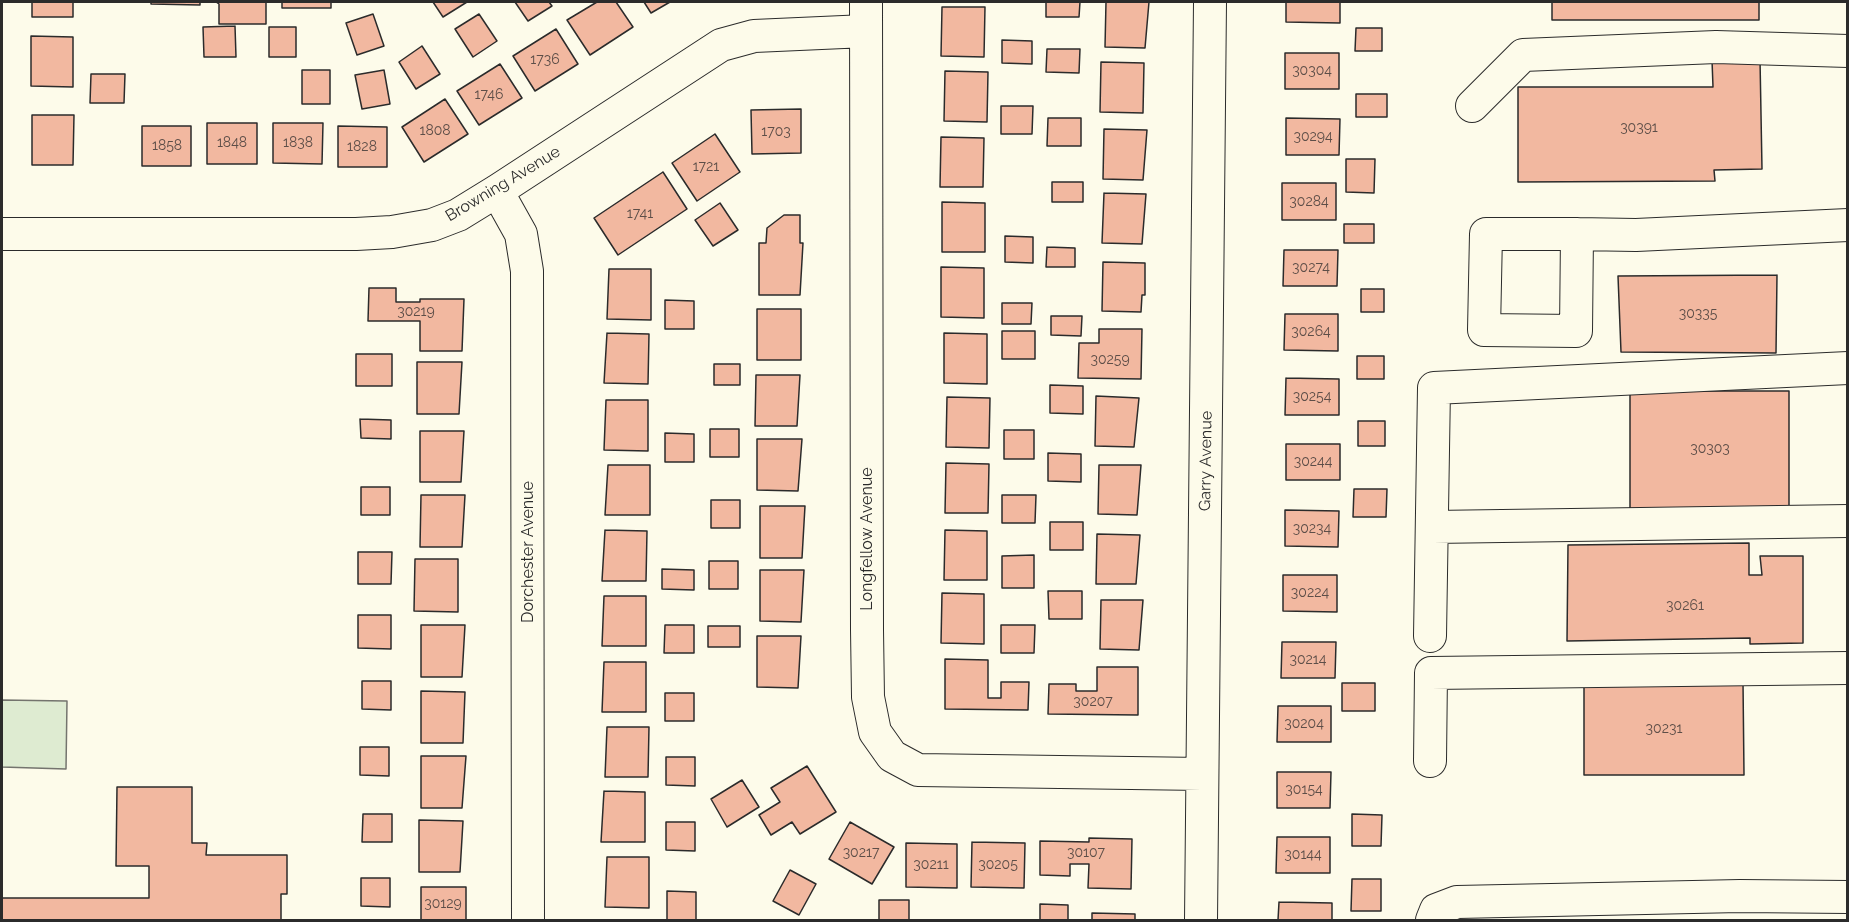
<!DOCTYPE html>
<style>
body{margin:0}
#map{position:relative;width:1849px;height:922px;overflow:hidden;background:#fdfbea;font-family:Raleway,sans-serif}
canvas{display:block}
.frame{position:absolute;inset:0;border:3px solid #2b2b2b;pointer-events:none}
</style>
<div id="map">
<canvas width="1849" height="922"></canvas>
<div class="frame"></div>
</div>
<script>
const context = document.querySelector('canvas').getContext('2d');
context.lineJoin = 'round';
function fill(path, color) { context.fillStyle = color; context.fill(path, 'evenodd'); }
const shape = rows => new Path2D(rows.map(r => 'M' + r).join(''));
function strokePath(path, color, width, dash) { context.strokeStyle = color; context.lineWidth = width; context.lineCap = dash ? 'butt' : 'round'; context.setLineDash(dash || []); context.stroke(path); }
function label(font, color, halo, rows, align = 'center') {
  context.font = font + ' Raleway,sans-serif'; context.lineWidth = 4.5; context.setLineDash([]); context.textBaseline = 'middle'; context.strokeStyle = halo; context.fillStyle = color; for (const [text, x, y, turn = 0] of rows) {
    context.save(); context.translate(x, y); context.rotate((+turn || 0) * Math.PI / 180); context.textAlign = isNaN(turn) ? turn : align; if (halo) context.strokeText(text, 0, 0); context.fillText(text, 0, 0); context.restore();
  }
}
const green = shape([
 [2,700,67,701,66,769,2,767,2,700]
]);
const building = shape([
 [32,2,73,2,73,17,32,17,32,2],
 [151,2,200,2,200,5,151,4,151,2],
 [216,2,266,2,266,24,219,24,219,4,216,2],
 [282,2,331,2,331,8,282,8,282,2],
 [433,2,467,2,443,17,433,2],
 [515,2,549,2,552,6,528,21,515,2],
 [597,2,616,2,633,27,590,55,567,20,597,2],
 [644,2,670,2,651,13,644,2],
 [1046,2,1080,2,1079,17,1046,17,1046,2],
 [1106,2,1149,2,1145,48,1105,47,1106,2],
 [1286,2,1340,2,1340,23,1286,22,1286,2],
 [1552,2,1759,2,1759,20,1552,20,1552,2],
 [942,7,985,7,984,57,941,56,942,7],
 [373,14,384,46,357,55,346,23,373,14],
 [479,14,497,41,473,57,455,29,479,14],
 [235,26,236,57,204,57,203,27,235,26],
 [269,27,296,27,296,57,269,57,269,27],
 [1356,28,1382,28,1382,51,1355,51,1356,28],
 [556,29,578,64,535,91,513,56,556,29],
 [31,36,73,37,73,87,31,86,31,36],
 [1002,40,1032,41,1032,64,1002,63,1002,40],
 [422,46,440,74,416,89,399,62,422,46],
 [1047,49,1080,49,1079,73,1046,72,1047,49],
 [1285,53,1339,53,1339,89,1285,89,1285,53],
 [1760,59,1762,169,1714,170,1715,181,1518,182,1518,87,1713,87,1712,60,1760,59],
 [1101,62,1144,63,1143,113,1100,112,1101,62],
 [500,64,522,98,479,125,457,91,500,64],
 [302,70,330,70,330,104,302,104,302,70],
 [384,70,390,104,362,109,355,75,384,70],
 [945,71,988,72,987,122,944,121,945,71],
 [91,74,125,74,124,103,90,103,91,74],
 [1356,94,1387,94,1387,117,1356,117,1356,94],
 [445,99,468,134,424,162,402,127,445,99],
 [1001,106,1033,106,1032,134,1001,134,1001,106],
 [801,109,801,153,752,154,751,110,801,109],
 [32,115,74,115,73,165,32,165,32,115],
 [1048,118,1081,118,1081,146,1047,146,1048,118],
 [1286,118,1340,119,1339,155,1286,155,1286,118],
 [207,123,257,123,257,164,207,164,207,123],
 [273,123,323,123,322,164,273,163,273,123],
 [142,126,191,126,191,166,142,166,142,126],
 [338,126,387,127,387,167,338,167,338,126],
 [1104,129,1147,130,1143,180,1103,179,1104,129],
 [715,134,740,172,697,201,672,163,715,134],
 [941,137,984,138,983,187,940,187,941,137],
 [1346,159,1375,159,1374,193,1346,192,1346,159],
 [663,172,687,209,618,255,594,218,663,172],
 [1052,182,1083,182,1083,202,1052,202,1052,182],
 [1282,183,1336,183,1336,220,1282,220,1282,183],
 [1104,193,1146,194,1142,244,1102,243,1104,193],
 [942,202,985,203,985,252,942,252,942,202],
 [720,203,738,230,713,246,695,220,720,203],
 [784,215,800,215,800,243,803,243,800,295,759,295,759,243,766,243,767,228,784,215],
 [1344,224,1374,224,1374,243,1344,243,1344,224],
 [1005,236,1033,237,1033,263,1005,262,1005,236],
 [1047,247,1075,248,1075,267,1046,267,1047,247],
 [1284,250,1338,250,1337,286,1283,286,1284,250],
 [1103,262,1145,263,1145,295,1142,295,1141,312,1102,311,1103,262],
 [941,267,984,268,984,318,941,317,941,267],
 [609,269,651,269,651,320,607,319,609,269],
 [1777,275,1776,353,1621,352,1618,276,1777,275],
 [369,288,396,288,396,302,420,302,420,299,464,299,462,351,420,351,420,321,368,321,369,288],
 [1361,289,1384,289,1384,312,1361,312,1361,289],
 [665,300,694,301,694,329,665,329,665,300],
 [1002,303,1032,303,1031,324,1002,324,1002,303],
 [757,309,801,309,801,360,757,360,757,309],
 [1285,314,1338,314,1338,351,1284,350,1285,314],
 [1051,316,1082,316,1081,336,1051,335,1051,316],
 [1099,329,1142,329,1141,379,1078,378,1079,343,1099,343,1099,329],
 [1002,331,1035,331,1035,359,1002,359,1002,331],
 [607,333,649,334,648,384,604,383,607,333],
 [944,333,987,334,987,384,944,383,944,333],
 [356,354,392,354,392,386,356,386,356,354],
 [1357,356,1384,356,1384,379,1357,379,1357,356],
 [417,362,462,362,459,414,417,414,417,362],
 [714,364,740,364,740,385,714,385,714,364],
 [756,375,800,375,797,426,755,426,756,375],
 [1286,378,1339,379,1339,415,1285,415,1286,378],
 [1050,385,1083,386,1083,414,1050,413,1050,385],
 [1630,391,1789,391,1789,507,1630,510,1630,391],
 [1096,396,1139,398,1134,447,1095,446,1096,396],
 [947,397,990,398,989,448,946,447,947,397],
 [606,400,648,400,648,451,604,450,606,400],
 [360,419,391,420,391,439,361,438,360,419],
 [1358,421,1385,421,1385,446,1358,446,1358,421],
 [710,429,739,429,739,457,710,457,710,429],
 [1004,430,1034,430,1034,459,1004,459,1004,430],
 [420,431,464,431,461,482,420,482,420,431],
 [665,433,694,434,694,462,665,462,665,433],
 [757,439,802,439,798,491,757,490,757,439],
 [1286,444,1340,444,1340,480,1286,480,1286,444],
 [1048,453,1081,454,1081,482,1048,481,1048,453],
 [946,463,989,464,988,513,945,513,946,463],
 [608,465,650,465,650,515,605,515,608,465],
 [1099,465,1141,465,1137,515,1098,514,1099,465],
 [361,487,390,487,390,515,361,515,361,487],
 [1354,489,1387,489,1386,517,1353,517,1354,489],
 [421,495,465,495,462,547,420,547,421,495],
 [1002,495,1036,495,1035,523,1002,523,1002,495],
 [711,500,740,500,740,528,711,528,711,500],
 [760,506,805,506,802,558,760,558,760,506],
 [1285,510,1339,511,1338,547,1285,546,1285,510],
 [1050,522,1083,522,1083,550,1050,550,1050,522],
 [605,530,647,531,646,581,602,581,605,530],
 [945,530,987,531,987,580,944,580,945,530],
 [1097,534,1140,535,1136,584,1096,584,1097,534],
 [1749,543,1749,575,1762,575,1760,556,1803,556,1803,643,1750,644,1750,638,1567,641,1568,545,1749,543],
 [358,552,392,552,391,584,358,584,358,552],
 [1034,555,1034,588,1002,588,1002,556,1034,555],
 [415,559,458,559,458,612,414,611,415,559],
 [709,561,738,561,738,589,709,589,709,561],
 [662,569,694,570,694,590,662,589,662,569],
 [760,570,804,570,801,622,760,621,760,570],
 [1283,575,1337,575,1337,612,1283,611,1283,575],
 [1048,591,1082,591,1082,619,1049,619,1048,591],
 [942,593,984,594,984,644,941,643,942,593],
 [604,596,646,596,646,646,602,646,604,596],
 [1101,600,1143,600,1139,650,1100,649,1101,600],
 [358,615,391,615,391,649,358,648,358,615],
 [421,625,465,625,462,677,421,677,421,625],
 [665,625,694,625,694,653,664,653,665,625],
 [1001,625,1035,625,1034,653,1001,653,1001,625],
 [708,626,740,626,740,647,708,647,708,626],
 [757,636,801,636,798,688,757,687,757,636],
 [1282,642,1336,642,1335,678,1281,678,1282,642],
 [945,659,988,660,988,698,1001,698,1001,682,1029,682,1028,710,945,709,945,659],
 [604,662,646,662,646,712,602,712,604,662],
 [1097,667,1138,667,1138,715,1048,714,1049,684,1076,684,1076,691,1097,691,1097,667],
 [362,681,391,681,391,710,362,709,362,681],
 [1743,682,1744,775,1584,775,1584,684,1743,682],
 [1342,683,1375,683,1375,711,1342,711,1342,683],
 [421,691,465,692,463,743,421,743,421,691],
 [665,693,694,693,694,721,665,721,665,693],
 [1278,706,1331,706,1331,742,1277,742,1278,706],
 [607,727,649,727,648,777,605,777,607,727],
 [360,747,389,747,389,776,360,775,360,747],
 [421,756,466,756,462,808,421,808,421,756],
 [666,757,695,757,695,786,666,785,666,757],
 [807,766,836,812,800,834,792,822,771,835,759,815,780,802,771,788,807,766],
 [1277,772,1331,772,1330,808,1277,808,1277,772],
 [742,780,759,807,727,827,711,799,742,780],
 [117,787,192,787,192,843,207,843,206,855,287,855,287,894,281,894,281,920,2,920,2,898,149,898,149,866,116,866,117,787],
 [604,791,645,792,645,842,601,842,604,791],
 [363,814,392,814,392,842,362,842,363,814],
 [1352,814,1382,815,1381,846,1352,846,1352,814],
 [419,820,463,821,460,872,419,872,419,820],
 [666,822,695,822,695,851,666,850,666,822],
 [850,822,894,847,872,884,829,859,850,822],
 [1277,837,1330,837,1330,873,1276,873,1277,837],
 [1089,838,1132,839,1131,889,1088,888,1089,864,1070,864,1070,876,1040,875,1040,841,1089,842,1089,838],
 [972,842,1025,843,1024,888,971,887,972,842],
 [906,843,957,844,957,888,906,887,906,843],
 [607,857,649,857,649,908,605,907,607,857],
 [790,870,816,884,799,915,773,901,790,870],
 [361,878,390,878,390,907,361,906,361,878],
 [1352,879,1381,879,1381,911,1351,911,1352,879],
 [421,887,466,887,466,920,421,920,421,887],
 [667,891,696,892,696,920,667,920,667,891],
 [879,900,909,900,909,920,879,920,879,900],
 [1279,902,1332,903,1332,920,1278,920,1279,902],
 [1040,904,1068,905,1068,920,1040,920,1040,904],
 [1092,913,1135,914,1135,920,1092,920,1092,913]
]);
const minor = shape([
 [866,2,867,630,868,697,875,732,892,756,918,770,1202,774],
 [1472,106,1523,55,1716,47,1848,51],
 [497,191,521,234,527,271,528,920],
 [2,234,356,234,392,232,432,225,458,215,497,191,721,45,754,36,866,31],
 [1577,234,1576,331,1484,330,1486,234,1577,234,1636,235,1848,225],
 [1433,527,1848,521],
 [1430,636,1434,388,1848,368],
 [1430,761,1431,673,1848,668],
 [1201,920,1210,2],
 [1432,920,1436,910,1457,902,1740,896,1848,897]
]);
const numberNames = [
 ["1736",545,60],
 ["30304",1312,71],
 ["1746",489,95],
 ["30391",1639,128],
 ["1808",435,131],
 ["1703",776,132],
 ["30294",1313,137],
 ["1848",232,143],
 ["1838",298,143],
 ["1858",167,146],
 ["1828",362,147],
 ["1721",706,167],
 ["30284",1309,202],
 ["1741",640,214],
 ["30274",1311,268],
 ["30219",416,312],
 ["30335",1698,314],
 ["30264",1311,332],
 ["30259",1110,360],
 ["30254",1312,397],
 ["30303",1710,449],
 ["30244",1313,462],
 ["30234",1312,529],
 ["30224",1310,593],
 ["30261",1685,606],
 ["30214",1308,660],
 ["30207",1093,702],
 ["30204",1304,724],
 ["30231",1664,729],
 ["30154",1304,790],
 ["30217",861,853],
 ["30107",1086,853],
 ["30144",1303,855],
 ["30211",931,865],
 ["30205",998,865],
 ["30129",443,904]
];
const streetNames = [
 ["Browning Avenue",503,184,-31],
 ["Garry Avenue",1206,461,-89],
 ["Longfellow Avenue",867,539,-90],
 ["Dorchester Avenue",528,552,-90]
];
fill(green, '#deebd1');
strokePath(green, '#74746e', 1.5);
fill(building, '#f2b8a0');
strokePath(building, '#2b2b2b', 1.5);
strokePath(minor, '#2b2b2b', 34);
strokePath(minor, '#fdfbea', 32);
label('14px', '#5d4e48', null, numberNames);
label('16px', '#2b2b2b', '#fdfbea', streetNames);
</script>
